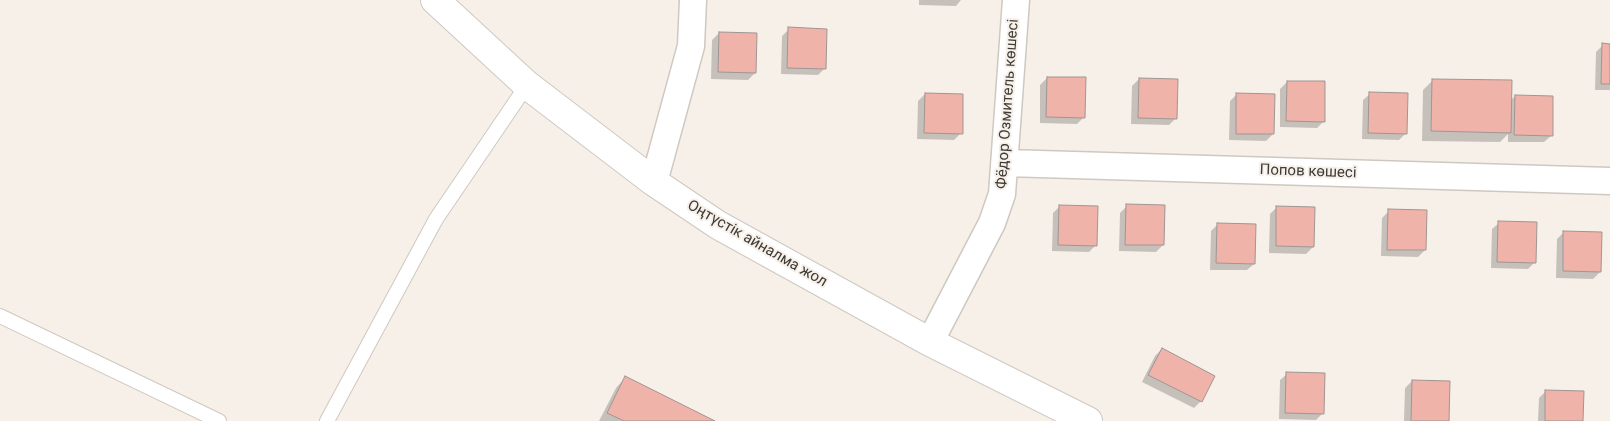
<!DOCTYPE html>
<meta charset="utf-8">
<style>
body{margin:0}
canvas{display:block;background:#f7f0e9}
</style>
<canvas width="1610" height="421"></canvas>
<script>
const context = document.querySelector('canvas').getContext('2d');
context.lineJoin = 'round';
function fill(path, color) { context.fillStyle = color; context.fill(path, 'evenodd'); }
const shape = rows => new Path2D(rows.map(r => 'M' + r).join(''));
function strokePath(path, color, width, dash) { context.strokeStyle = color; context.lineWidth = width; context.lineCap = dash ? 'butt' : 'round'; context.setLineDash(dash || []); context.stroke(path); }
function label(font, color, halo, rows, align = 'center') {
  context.font = font + ' Roboto,sans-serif'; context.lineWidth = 4; context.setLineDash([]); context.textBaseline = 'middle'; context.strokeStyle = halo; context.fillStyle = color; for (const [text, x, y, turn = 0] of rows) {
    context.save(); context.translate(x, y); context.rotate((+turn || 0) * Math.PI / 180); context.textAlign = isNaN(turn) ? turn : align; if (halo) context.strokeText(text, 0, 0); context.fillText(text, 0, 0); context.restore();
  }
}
const shadow = shape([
 [919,0,961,0,956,6,919,5],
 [789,29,825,68,818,75,781,74,782,36],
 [719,33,755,73,748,80,711,79,712,40],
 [1603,45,1610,45,1610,90,1595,90,1596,52],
 [1047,78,1084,117,1077,124,1040,123,1040,85],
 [1139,79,1175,119,1169,125,1131,124,1132,86],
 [1433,80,1510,101,1515,96,1551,136,1544,142,1508,142,1508,134,1500,142,1422,141,1423,90],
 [1287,82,1324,121,1317,128,1280,127,1280,89],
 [925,94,961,133,954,140,917,139,918,101],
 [1237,94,1273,134,1266,141,1229,140,1230,101],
 [1370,94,1406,133,1399,140,1362,139,1363,100],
 [1060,206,1096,245,1089,252,1052,251,1053,213],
 [1127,206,1163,245,1156,252,1119,251,1120,213],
 [1277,207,1313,247,1306,254,1269,253,1270,214],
 [1389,211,1425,250,1418,257,1381,256,1382,218],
 [1499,223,1535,262,1528,269,1491,268,1492,229],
 [1218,224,1254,264,1247,270,1210,270,1211,231],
 [1564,232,1600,272,1593,279,1556,278,1557,239],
 [1162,349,1213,376,1200,402,1194,408,1142,382,1155,356],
 [1287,374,1323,413,1316,420,1279,419,1280,380],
 [625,378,712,421,599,421,616,388],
 [1412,381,1448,421,1404,421,1405,388],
 [1546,391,1582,421,1538,421,1539,398]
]);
const building = shape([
 [788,27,827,29,826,69,787,68,788,27],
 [719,32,757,33,756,73,718,72,719,32],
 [1602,43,1610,44,1610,84,1601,84,1602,43],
 [1047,77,1086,77,1085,118,1046,117,1047,77],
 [1139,78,1178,79,1177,119,1138,118,1139,78],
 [1432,79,1512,80,1511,133,1431,131,1432,79],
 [1287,81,1325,81,1325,122,1286,121,1287,81],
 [1369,92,1408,93,1407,134,1368,133,1369,92],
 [925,93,963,94,963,134,924,133,925,93],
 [1236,93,1275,94,1274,134,1236,134,1236,93],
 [1515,95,1553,96,1553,136,1514,135,1515,95],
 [1126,204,1165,205,1164,245,1125,245,1126,204],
 [1059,205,1098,206,1097,246,1058,245,1059,205],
 [1276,206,1315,207,1314,247,1276,246,1276,206],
 [1388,209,1427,210,1426,250,1387,250,1388,209],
 [1498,221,1537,222,1536,263,1497,262,1498,221],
 [1217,223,1256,224,1255,264,1216,263,1217,223],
 [1563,231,1602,232,1601,272,1563,271,1563,231],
 [1162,348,1215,376,1202,402,1148,375,1162,348],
 [1286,372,1325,373,1324,414,1285,413,1286,372],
 [625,376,715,421,624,421,607,413,625,376],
 [1412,380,1450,381,1449,421,1411,421,1412,380],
 [1545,390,1584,391,1583,421,1545,421,1545,390]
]);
const lane = shape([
 [0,316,219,421],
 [327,421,436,219,527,85]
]);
const street = shape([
 [1006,163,1610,181],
 [654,182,691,46,693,0],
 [930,342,992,223,1002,194,1016,0]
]);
const highway = shape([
 [435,0,527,85,654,182,718,225,930,342,1088,421]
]);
const streetNames = [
 ["Фёдор Озмитель көшесі",1008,104,-86],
 ["Попов көшесі",1308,172,2],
 ["Оңтүстік айналма жол",757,244,30]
];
fill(shadow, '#0003');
fill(building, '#f0b3a9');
strokePath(building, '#9f9593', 1);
strokePath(lane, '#cfc8c1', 16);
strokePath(street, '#cfc8c1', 29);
strokePath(highway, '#cfc8c1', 30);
strokePath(lane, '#fff', 14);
strokePath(street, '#fff', 26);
strokePath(highway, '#fff', 28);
label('15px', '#3d3a37', '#f7f0e9', streetNames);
</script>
